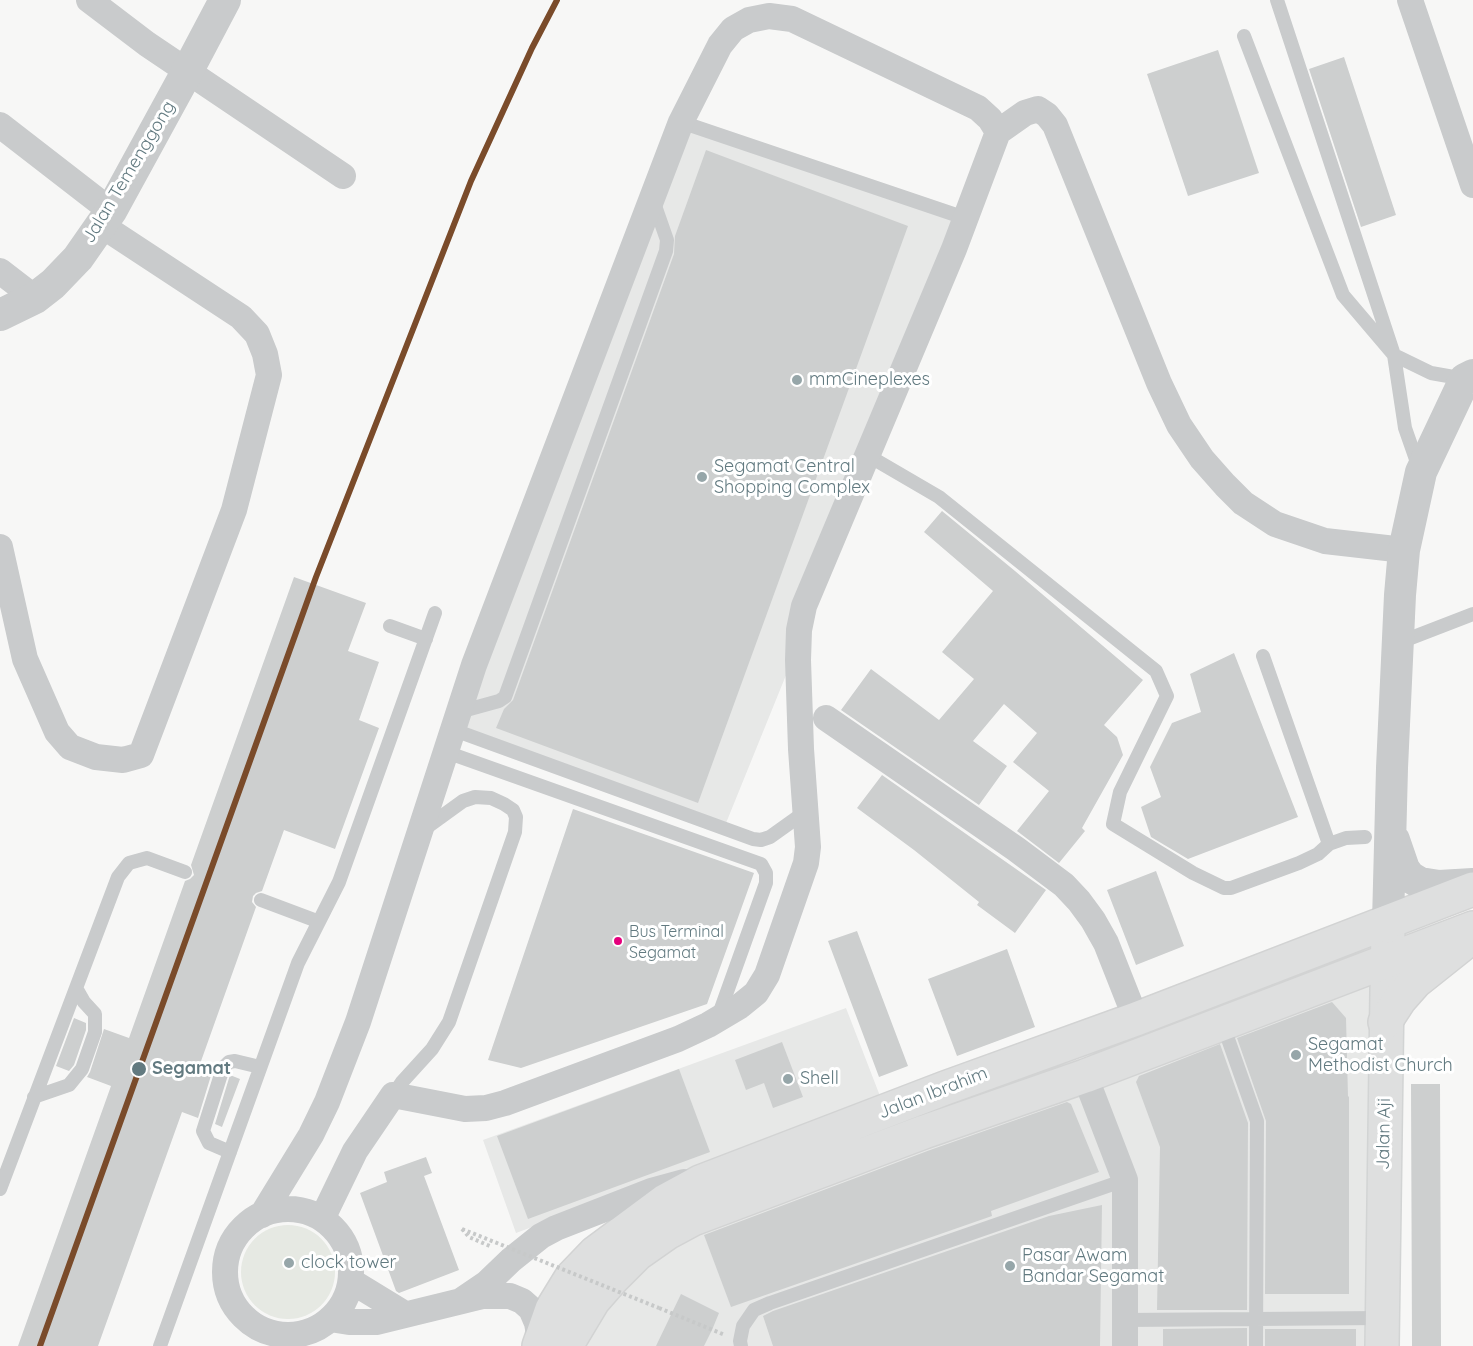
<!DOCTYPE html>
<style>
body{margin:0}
canvas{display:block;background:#f7f7f6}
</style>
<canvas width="1473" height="1346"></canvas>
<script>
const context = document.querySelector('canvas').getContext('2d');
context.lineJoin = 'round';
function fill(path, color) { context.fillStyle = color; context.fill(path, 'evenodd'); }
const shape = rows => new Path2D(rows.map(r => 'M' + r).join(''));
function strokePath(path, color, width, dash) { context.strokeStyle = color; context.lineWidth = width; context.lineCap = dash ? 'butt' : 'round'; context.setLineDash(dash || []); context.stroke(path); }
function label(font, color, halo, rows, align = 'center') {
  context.font = font + ' Quicksand,sans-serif'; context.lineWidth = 6; context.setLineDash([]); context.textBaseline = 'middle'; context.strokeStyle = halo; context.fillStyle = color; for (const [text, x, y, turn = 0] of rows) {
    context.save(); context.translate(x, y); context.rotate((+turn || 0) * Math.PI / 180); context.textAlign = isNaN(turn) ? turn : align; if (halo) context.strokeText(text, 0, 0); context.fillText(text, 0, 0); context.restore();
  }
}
const built = shape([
 [669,124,973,226,812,611,722,833,444,731],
 [1371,979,1368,1346,580,1346,608,1307,645,1265,702,1229],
 [846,1008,880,1096,516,1233,483,1140]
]);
const green = shape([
 '241 1272a47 47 0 1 1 94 0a47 47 0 1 1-94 0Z'
]);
const building = shape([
 [1218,50,1259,173,1188,196,1147,74],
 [1344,57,1396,215,1361,227,1309,69],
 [706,150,908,226,698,803,496,728,504,709,513,700,674,254,675,236],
 [942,511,1015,571,1143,680,1104,725,1117,737,1123,755,1082,828,1085,831,1059,863,1017,831,1049,791,1013,762,1037,733,1004,704,973,741,1007,766,979,805,841,710,871,669,939,720,974,679,942,652,993,591,924,532],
 [294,577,366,603,348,651,379,662,359,720,379,728,335,849,284,830,262,891,256,893,253,896,252,902,256,907,200,1064,213,1069,198,1118,182,1112,98,1346,18,1346,111,1086,87,1077,90,1072,104,1029,129,1038,185,881,190,879,194,875,191,865],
 [1234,653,1298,817,1188,859,1151,837,1141,807,1161,797,1150,767,1172,723,1201,712,1190,674],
 [882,775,1046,890,1015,933,977,905,979,902,914,850,857,808],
 [573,809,754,873,707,1004,521,1068,488,1060],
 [1156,871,1184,946,1136,965,1107,890],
 [857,931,908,1066,879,1077,828,941],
 [1007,949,1035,1027,957,1056,928,979],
 [1332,1002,1346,1018,1348,1097,1349,1096,1349,1294,1265,1294,1266,1121,1237,1038],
 [74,1018,86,1023,86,1030,74,1065,69,1071,56,1066],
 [782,1042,803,1097,773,1108,764,1083,746,1090,735,1060],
 [1220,1044,1248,1123,1247,1310,1157,1310,1160,1147,1136,1082,1139,1076],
 [679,1069,710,1152,528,1219,497,1136],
 [230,1075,240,1079,222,1127,215,1124],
 [1411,1084,1440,1084,1441,1346,1412,1346],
 [1067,1102,1071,1104,1099,1172,991,1211,992,1216,731,1307,704,1235,930,1150],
 [426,1157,432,1173,424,1176,459,1270,399,1293,396,1291,360,1193,387,1182,384,1172],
 [1102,1205,1100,1346,773,1346,763,1316,773,1311,1049,1216],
 [681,1294,719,1313,712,1330,704,1346,656,1346],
 [1247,1328,1247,1346,1163,1346,1163,1329],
 [1265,1329,1356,1329,1356,1346,1265,1346]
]);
const path = shape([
 [462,1229,469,1237,492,1247],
 [659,1308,725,1335]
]);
const service = shape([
 [1277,0,1394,355,1431,373,1465,379],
 [1244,36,1343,295,1394,355,1405,428,1419,468],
 [681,122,965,218],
 [867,455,939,497,1156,671,1167,696,1120,792,1113,824,1193,873,1224,888,1231,888,1299,863,1318,854,1329,844,1346,838,1365,837],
 [390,626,426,639],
 [1398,643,1473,614],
 [1263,656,1329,844],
 [459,712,499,701,505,697,666,251,667,240,653,200],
 [454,730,753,839,761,840,770,837,805,812],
 [446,752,761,864,766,873,766,883,718,1017],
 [261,900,317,921],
 [1222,1022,1257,1121,1256,1346],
 [393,1095,402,1082,432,1049,449,1022,515,832,516,817,513,810,504,804,491,798,475,797,463,801,423,830],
 [34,1097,69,1085,82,1069,95,1032,95,1014,84,1002,76,988],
 [230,1152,209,1143,203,1131,223,1068,229,1062,235,1061,260,1067],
 [0,1189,118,877,129,863,147,858,185,872],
 [1125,1320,1382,1318],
 [160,1346,298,963,339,882,435,613],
 [741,1346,740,1341,743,1326,754,1310,770,1303,1125,1180]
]);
const minor = shape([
 [89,0,147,44,343,176],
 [1410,0,1473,185],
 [0,125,111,211],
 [998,132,1025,113,1038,109,1047,115,1055,125,1159,383,1179,425,1202,459,1225,485,1243,503,1275,524,1325,541,1404,550],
 [0,271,35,298],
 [0,547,25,659,57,732,70,747,96,757,123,760,141,755,234,510,269,375,265,354,257,334,241,317,101,225],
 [826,718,1016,849,1064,885,1079,901,1093,920,1106,943,1136,1019],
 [1085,1076,1125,1180,1125,1346],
 '225 1272a63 63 0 1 1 126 0a63 63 0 1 1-126 0Z',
 [262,1215,311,1135,327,1102,358,1022,474,665,681,122,720,45,733,29,749,20,769,16,792,19,978,108,990,119,998,132,954,249,804,606,799,630,798,660,801,749,808,847,806,863,767,975,756,993,740,1006,708,1025,678,1039,505,1103,486,1108,465,1109,393,1095,355,1151,322,1219],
 [351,1281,405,1314],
 [462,1300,487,1283,511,1260,541,1236,556,1228,651,1191,684,1182],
 [330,1319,349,1322,376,1322,482,1296,510,1296,522,1301,531,1309,537,1323,540,1340]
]);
const tertiary = shape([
 [0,315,35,298,53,284,78,258,101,225,111,211,187,72,225,0],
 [1394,840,1404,869,1410,877,1420,883,1439,886,1473,884],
 [1388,922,1392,768,1400,595,1404,550,1421,472,1465,379,1473,375]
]);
const secondary = shape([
 [1382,1346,1388,922]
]);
const trunk = shape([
 [1385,1022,1400,999,1415,982,1469,939],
 [539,1346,552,1309,571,1278,595,1253,665,1201,700,1182,945,1088,1136,1019,1473,889],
 [566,1346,593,1301,614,1277,637,1254,667,1233,693,1219,924,1132,1085,1076,1473,928]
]);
const pathBridge = shape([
 [462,1229,659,1308]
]);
const rail1 = shape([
 [40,1346,316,577,471,181,532,48,557,0]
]);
const markers = [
 [797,380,6,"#96a6a9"],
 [702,477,6,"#96a6a9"],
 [618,941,5,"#e5007d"],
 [1296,1055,6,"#96a6a9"],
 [139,1069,8,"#627a80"],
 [788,1079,6,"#96a6a9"],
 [289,1263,6,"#96a6a9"],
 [1010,1266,6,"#96a6a9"]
];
const busNames = [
 ["Bus Terminal",629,932],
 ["Segamat",629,953]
];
const streetNames = [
 ["Jalan Temenggong",129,172,-59],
 ["Jalan Ibrahim",933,1093,-21],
 ["Jalan Aji",1384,1134,-89]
];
const poiNames = [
 ["mmCineplexes",809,380],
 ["Segamat Central",714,467],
 ["Shopping Complex",714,488],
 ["Segamat",1308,1045],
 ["Methodist Church",1308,1066],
 ["Shell",800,1079],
 ["Pasar Awam",1022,1256],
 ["Bandar Segamat",1022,1277],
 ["clock tower",301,1263]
];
const stopNames = [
 ["Segamat",152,1069]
];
fill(built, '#e7e8e7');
fill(green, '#e6e9e3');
fill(building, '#cdcfcf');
strokePath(secondary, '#d2d4d4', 36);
strokePath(trunk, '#d2d3d3', 36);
strokePath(path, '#c7c9c9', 4, [3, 3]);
strokePath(service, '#c9cbcc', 14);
strokePath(minor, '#c9cbcc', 26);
strokePath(tertiary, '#c9cbcc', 32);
strokePath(secondary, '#dedfdf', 33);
strokePath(trunk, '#dedfdf', 33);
strokePath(pathBridge, '#c7c9c9', 4, [3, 3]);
strokePath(rail1, '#7a4b2a', 6);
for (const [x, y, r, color] of markers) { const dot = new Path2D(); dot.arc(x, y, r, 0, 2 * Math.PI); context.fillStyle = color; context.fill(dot); strokePath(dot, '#fff', 2); }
label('16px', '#627a80', '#fff', busNames, 'left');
label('18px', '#627a80', '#fff', streetNames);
label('18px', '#627a80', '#fff', poiNames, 'left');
label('bold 18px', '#627a80', '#fff', stopNames, 'left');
</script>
